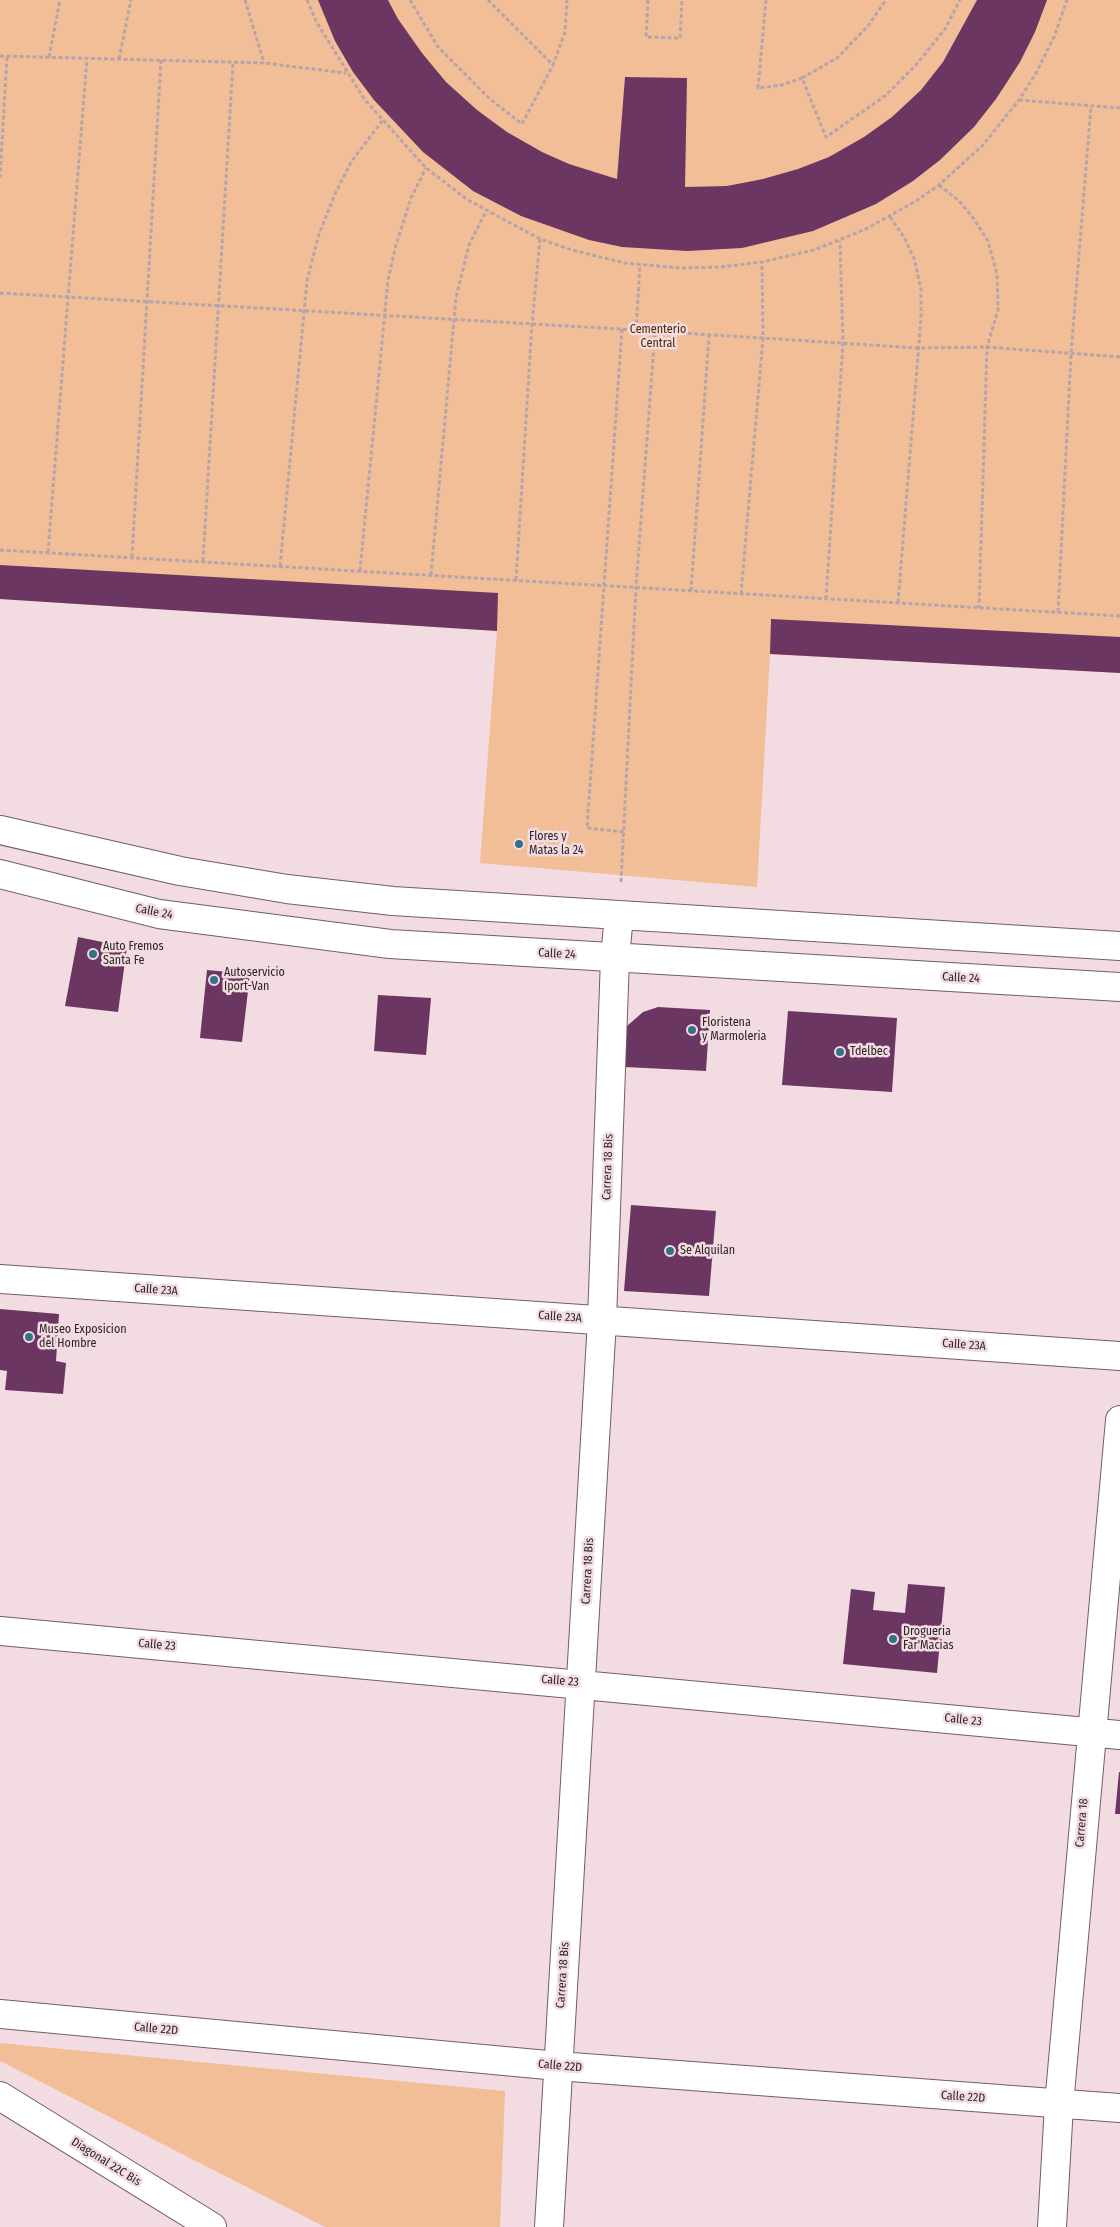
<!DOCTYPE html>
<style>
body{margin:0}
canvas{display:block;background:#f2dbe1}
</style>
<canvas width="1120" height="2227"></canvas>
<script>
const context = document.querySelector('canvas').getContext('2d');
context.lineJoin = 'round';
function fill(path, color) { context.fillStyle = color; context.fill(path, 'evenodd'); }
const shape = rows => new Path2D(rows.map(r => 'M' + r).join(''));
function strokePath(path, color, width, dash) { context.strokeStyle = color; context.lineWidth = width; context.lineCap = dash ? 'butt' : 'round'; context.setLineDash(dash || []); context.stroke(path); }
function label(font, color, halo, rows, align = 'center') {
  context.font = font + ' "Fira Sans Condensed",sans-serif'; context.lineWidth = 5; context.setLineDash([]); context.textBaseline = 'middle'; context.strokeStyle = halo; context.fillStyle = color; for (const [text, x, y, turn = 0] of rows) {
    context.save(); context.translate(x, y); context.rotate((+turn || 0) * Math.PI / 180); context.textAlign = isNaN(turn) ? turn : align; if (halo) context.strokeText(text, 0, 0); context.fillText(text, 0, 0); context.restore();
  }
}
const green = shape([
 [0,0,1120,0,1120,673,770,654,757,887,480,863,497,631,0,599],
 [0,2043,505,2091,500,2227,325,2227,0,2061]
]);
const building = shape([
 [318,0,388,0,398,19,422,53,446,82,477,110,507,132,542,152,569,164,617,179,625,77,687,78,685,187,727,186,763,179,798,169,829,157,864,137,892,117,921,90,943,62,977,0,1047,0,1035,32,1020,62,996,99,974,127,940,160,913,181,876,204,813,231,742,248,687,251,622,247,589,240,521,216,473,191,423,152,374,100,353,72,335,41],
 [0,565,498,593,497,631,0,599],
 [771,619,1120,637,1120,673,770,654],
 [78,937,127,947,118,1012,65,1006],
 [207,970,250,974,242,1042,200,1038],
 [378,995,431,998,426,1055,374,1051],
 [658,1007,710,1010,706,1071,625,1067,627,1026,643,1012],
 [788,1011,897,1018,892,1092,782,1085],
 [631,1205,716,1211,709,1296,624,1291],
 [0,1309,59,1314,56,1361,66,1363,63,1394,5,1390,7,1371,0,1370],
 [908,1584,945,1587,937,1673,843,1664,851,1589,875,1592,873,1610,905,1613],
 [1119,1772,1120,1772,1120,1814,1115,1814]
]);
const path = shape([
 [245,0,264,63],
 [307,0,317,23,365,100,426,168,468,200,540,239,572,250,625,263,680,268,721,267,762,262,814,250,866,229,916,201,939,185,983,145,1019,100,1036,73,1054,37,1067,0],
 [410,0,438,47,490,99,522,124,553,65],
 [488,0,553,65,565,32,567,0],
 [648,0,646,37,680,38,682,0],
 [766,0,758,88,782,85,802,78,826,137,885,96,916,65,945,29,960,0],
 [0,56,264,63,346,73],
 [49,57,60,0],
 [119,59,131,0],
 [802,78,837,58,868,26,886,0],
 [1019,100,1120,108],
 [0,178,7,56],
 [939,185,959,201,974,219,988,241,997,274,998,310,987,347,979,608],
 [890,217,904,237,914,258,921,290,921,318,898,603],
 [0,293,636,330,918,348,987,347,1120,357],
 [622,329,587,828,624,832],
 [636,330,640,265],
 [0,550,1120,616],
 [48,552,87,58],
 [132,557,161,60],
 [203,561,233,63],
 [280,566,307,281,319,234,335,194,351,162,382,121],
 [360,571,388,280,396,245,411,198,426,168],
 [431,575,456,297,469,245,486,211],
 [516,580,532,324,540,239],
 [691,591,709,336],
 [741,594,763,338,762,262],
 [826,599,843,343,840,241],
 [1058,612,1071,354,1091,106],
 [621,882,636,587,655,331]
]);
const minor = shape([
 [0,830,180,871,287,889,393,901,1120,946],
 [0,874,159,914,390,944,1120,987],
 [0,1279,1120,1356],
 [0,1631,1120,1735],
 [0,2014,558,2066,1120,2108],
 [0,2096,212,2227],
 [549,2227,602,1320,615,958,619,915],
 [1052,2227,1059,2105,1120,1420]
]);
const markers = [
 [519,844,5,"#327186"],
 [93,954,5,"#327186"],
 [214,980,5,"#327186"],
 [692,1030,5,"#327186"],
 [840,1052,5,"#327186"],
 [670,1251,5,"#327186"],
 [29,1337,5,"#327186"],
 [893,1639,5,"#327186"]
];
const parkNames = [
 ["Cementerio",658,330],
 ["Central",658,344]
];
const poiNames = [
 ["Flores y",529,837],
 ["Matas la 24",529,851],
 ["Auto Fremos",103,947],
 ["Santa Fe",103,961],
 ["Autoservicio",224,973],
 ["Iport-Van",224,987],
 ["Floristena",702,1023],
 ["y Marmoleria",702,1037],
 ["Tdelbec",850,1052],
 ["Se Alquilan",680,1251],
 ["Museo Exposicion",39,1330],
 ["del Hombre",39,1344],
 ["Drogueria",903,1632],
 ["Far'Macias",903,1646]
];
const streetNames = [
 ["Calle 24",154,912,11],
 ["Calle 24",557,954,3],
 ["Calle 24",961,978,3],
 ["Carrera 18 Bis",608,1167,-88],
 ["Calle 23A",156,1290,4],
 ["Calle 23A",560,1317,4],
 ["Calle 23A",964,1345,4],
 ["Carrera 18 Bis",588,1571,-87],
 ["Calle 23",157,1645,5],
 ["Calle 23",560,1681,5],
 ["Calle 23",963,1720,6],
 ["Carrera 18",1082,1823,-85],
 ["Carrera 18 Bis",563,1975,-86],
 ["Calle 22D",156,2029,5],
 ["Calle 22D",560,2066,5],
 ["Calle 22D",963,2097,4],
 ["Diagonal 22C Bis",106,2162,32]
];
fill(green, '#f2be97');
fill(building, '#6c3662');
strokePath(minor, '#725e63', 30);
strokePath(path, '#b6a4a8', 3, [4, 2.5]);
strokePath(minor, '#fff', 28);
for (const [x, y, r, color] of markers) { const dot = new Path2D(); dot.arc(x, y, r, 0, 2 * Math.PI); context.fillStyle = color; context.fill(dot); strokePath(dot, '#f2dbe1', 2); }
label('12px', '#512801', '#f2dbe1', parkNames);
label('12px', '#2e2527', '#f2dbe1', poiNames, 'left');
label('12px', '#2e2527', '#f2dbe1', streetNames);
</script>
